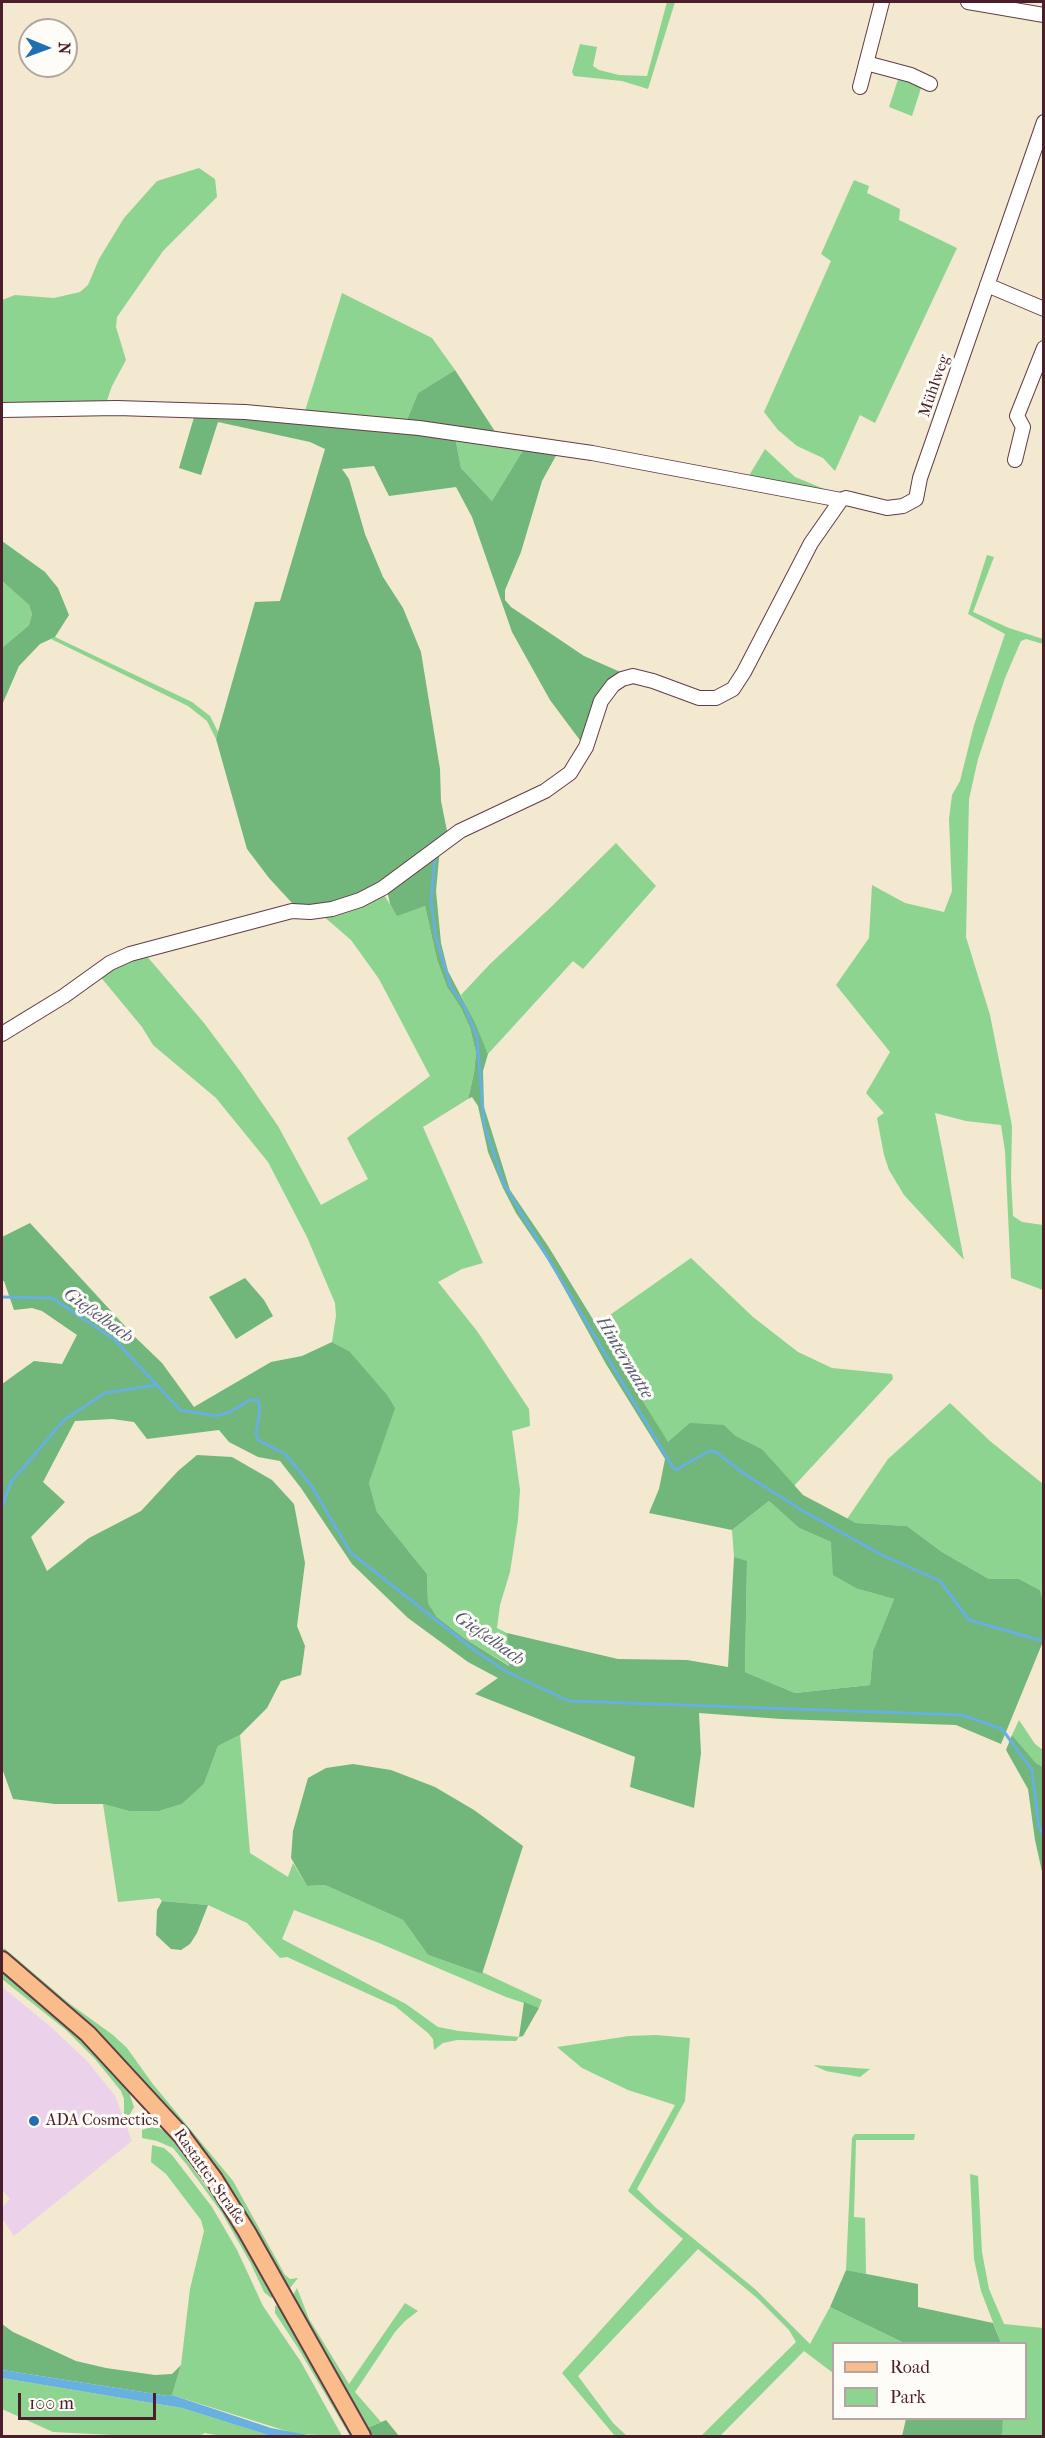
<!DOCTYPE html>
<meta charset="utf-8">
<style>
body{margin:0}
#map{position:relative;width:1045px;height:2438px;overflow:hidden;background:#f3e8d0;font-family:"IM FELL French Canon",serif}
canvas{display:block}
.frame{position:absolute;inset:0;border:3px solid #4a1f2b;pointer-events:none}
.legend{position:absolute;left:832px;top:2342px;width:195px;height:78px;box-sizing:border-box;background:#fdfcf7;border:2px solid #b5a4a5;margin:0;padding:8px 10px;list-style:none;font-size:18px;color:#4a1f2b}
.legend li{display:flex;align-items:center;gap:12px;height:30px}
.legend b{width:30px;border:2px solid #b5a4a5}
.north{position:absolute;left:18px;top:18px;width:60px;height:60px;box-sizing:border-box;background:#fdfcf7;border:2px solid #b5a4a5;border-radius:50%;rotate:91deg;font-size:16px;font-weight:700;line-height:24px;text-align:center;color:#4a1f2b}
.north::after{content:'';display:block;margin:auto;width:21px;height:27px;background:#1f6fb2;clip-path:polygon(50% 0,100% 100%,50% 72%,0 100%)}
.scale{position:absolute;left:18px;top:2393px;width:138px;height:27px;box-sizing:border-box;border:3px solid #4a1f2b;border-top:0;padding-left:8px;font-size:18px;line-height:21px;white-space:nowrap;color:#4a1f2b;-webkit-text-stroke:4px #fdfcf7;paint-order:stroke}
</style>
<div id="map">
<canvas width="1045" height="2438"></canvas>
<div class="frame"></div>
<ul class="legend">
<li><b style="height:8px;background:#f9bc8a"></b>Road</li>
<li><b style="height:16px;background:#8cd48f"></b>Park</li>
</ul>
<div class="north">N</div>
<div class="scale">100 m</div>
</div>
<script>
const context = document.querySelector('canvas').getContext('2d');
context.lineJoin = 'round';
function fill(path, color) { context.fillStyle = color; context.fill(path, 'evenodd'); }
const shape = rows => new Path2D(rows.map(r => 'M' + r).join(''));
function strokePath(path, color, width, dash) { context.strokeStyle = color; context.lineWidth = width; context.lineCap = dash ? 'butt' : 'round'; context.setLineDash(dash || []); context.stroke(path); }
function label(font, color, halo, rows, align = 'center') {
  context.font = font + ' "IM FELL French Canon",serif'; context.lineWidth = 6; context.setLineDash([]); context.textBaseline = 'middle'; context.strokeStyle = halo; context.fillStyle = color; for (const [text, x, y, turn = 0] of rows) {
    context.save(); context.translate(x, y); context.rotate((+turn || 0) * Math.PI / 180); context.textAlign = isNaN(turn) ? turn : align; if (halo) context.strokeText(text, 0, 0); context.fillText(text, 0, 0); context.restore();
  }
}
const built = shape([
 [2,1987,51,2027,88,2062,115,2096,132,2141,14,2236,2,2218,2,2207,10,2199,2,2190]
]);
const green = shape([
 [667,2,675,2,648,89,622,81,574,76,572,72,580,44,597,47,593,66,599,70,619,75,647,76],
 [900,73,923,82,912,116,889,107],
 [199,168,215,179,217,197,163,251,117,317,116,327,126,360,112,386,105,406,2,408,2,300,15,295,54,298,80,292,88,285,99,259,124,218,157,181],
 [854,180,869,186,867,193,900,209,899,220,957,248,875,423,860,415,835,471,823,458,797,446,778,430,764,412,831,261,821,254],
 [342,293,432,338,455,370,418,393,406,422,304,414],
 [455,437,525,447,492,501,461,468],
 [765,449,795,477,839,495,747,479],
 [987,555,994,557,973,612,1009,628,1043,639,1043,644,1026,639,1021,641,1005,678,978,759,969,799,966,937,990,1015,1012,1126,1011,1178,1013,1216,1022,1222,1043,1225,1043,1290,1011,1278,1005,1151,1001,1125,966,1121,935,1113,964,1260,904,1195,889,1170,884,1155,877,1118,884,1113,866,1093,890,1052,836,985,869,938,872,885,905,903,944,912,952,891,949,819,952,795,960,781,974,725,1005,634,968,614],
 [2,581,29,605,32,614,29,625,2,648],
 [55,637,192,702,210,716,218,732,216,739,207,721,188,706,51,639],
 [616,843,656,886,583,969,573,961,488,1054,461,995,490,964,550,908],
 [382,892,397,915,425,906,437,960,447,987,461,1008,470,1028,476,1053,474,1073,468,1099,423,1127,483,1263,462,1269,438,1282,477,1331,529,1409,530,1426,512,1431,520,1490,518,1520,510,1572,500,1605,497,1628,507,1633,510,1666,464,1638,437,1617,428,1603,427,1574,377,1512,369,1483,380,1449,349,1351,332,1342,336,1316,335,1303,307,1237,268,1162,216,1098,153,1045,142,1027,99,975,145,954,204,1023,240,1071,278,1126,321,1205,368,1179,347,1138,430,1076,379,979,351,940,322,915],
 [691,1258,753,1317,798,1352,832,1368,892,1374,893,1379,794,1486,762,1449,736,1436,724,1425,668,1443,597,1324],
 [950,1403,990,1441,1043,1484,1043,1601,1040,1590,1019,1579,989,1579,942,1552,907,1526,856,1523,847,1519,888,1459],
 [769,1501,799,1528,831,1542,858,1589,894,1599,873,1651,870,1685,795,1693,745,1672,747,1562,734,1557,732,1530],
 [1019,1720,1035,1744,1043,1750,1043,1767,1036,1763,1012,1735],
 [240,1735,250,1853,288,1877,293,1863,307,1886,325,1885,403,1920,428,1955,482,1974,482,1972,542,2000,539,2008,506,1997,379,1943,294,1910,282,1939,406,2004,438,2027,459,2031,519,2037,516,2041,457,2040,443,2043,434,2050,433,2039,428,2033,395,2006,287,1957,280,1958,247,1923,208,1905,162,1901,159,1898,118,1902,103,1804,129,1811,159,1811,182,1804,204,1784,218,1746],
 [4,1948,70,2004,113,2035,127,2048,152,2083,233,2181,285,2275,290,2279,298,2278,290,2288,287,2288,174,2115,157,2095,82,2020,2,1953],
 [2,1966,85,2039,129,2092,134,2107,129,2116,124,2118,124,2099,121,2091,95,2059,66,2030,2,1979],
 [656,2035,690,2038,685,2101,637,2189,656,2208,755,2289,810,2344,830,2307,904,2343,834,2344,833,2373,804,2351,720,2436,701,2436,796,2342,789,2330,757,2298,698,2249,578,2376,613,2423,627,2436,615,2436,562,2373,683,2239,628,2191,675,2105,628,2090,582,2068,557,2047,629,2036],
 [813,2065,870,2069,860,2077,826,2071],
 [154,2126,167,2132,244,2240,274,2296,271,2298,264,2292,251,2264,222,2213,187,2165,173,2148,157,2141,142,2138,142,2130],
 [855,2134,915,2134,914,2140,856,2140,854,2217,865,2218,866,2274,846,2270,852,2138],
 [152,2145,164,2148,172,2155,212,2207,237,2250,263,2306,301,2362,342,2436,296,2434,172,2395,181,2365,190,2289,204,2231,201,2220,166,2174,151,2162],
 [970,2174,978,2176,982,2252,989,2289,1004,2324,1043,2328,1043,2436,1001,2436,1003,2419,1026,2418,1026,2344,1001,2343,981,2291,974,2259],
 [297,2288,309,2319,349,2384,405,2303,418,2311,405,2321,395,2332,355,2392,381,2422,365,2429,291,2299],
 [280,2305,357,2436,350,2436,298,2348,275,2313,275,2306],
 [2,2378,182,2408,271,2436,222,2436,205,2433,199,2436,132,2436,53,2432,2,2409]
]);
const forest = shape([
 [455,370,496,433,406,422,418,393],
 [195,414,455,437,461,468,492,501,525,447,558,452,542,481,521,552,505,590,505,600,511,607,584,656,625,674,611,682,585,747,550,700,512,632,472,517,456,487,389,496,374,466,342,469,349,479,365,534,383,577,403,608,421,652,440,769,441,801,447,831,443,839,351,900,321,904,293,904,269,878,247,849,216,739,255,602,280,601,325,449,310,442,218,422,201,475,179,468],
 [2,541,45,572,58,588,69,615,55,637,40,644,19,666,2,705,2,648,29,625,32,614,29,605,2,581],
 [440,848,436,891,441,943,448,971,475,1023,488,1054,483,1071,484,1107,510,1190,548,1246,668,1442,690,1423,724,1425,736,1436,762,1449,803,1495,856,1523,907,1526,942,1552,989,1579,1019,1579,1040,1590,1043,1601,1042,1644,1001,1744,956,1725,781,1719,699,1713,701,1753,694,1808,630,1787,635,1757,475,1694,498,1678,468,1662,408,1618,352,1564,301,1488,280,1461,258,1457,229,1442,219,1430,147,1439,134,1422,112,1419,75,1421,43,1482,65,1502,31,1537,47,1571,89,1538,141,1511,178,1471,197,1455,232,1457,272,1480,294,1504,305,1563,297,1626,305,1646,301,1675,281,1681,267,1708,240,1735,218,1746,204,1784,182,1804,159,1811,129,1811,103,1804,55,1804,13,1799,2,1768,2,1384,34,1361,62,1364,77,1335,42,1311,32,1308,14,1310,4,1281,2,1281,2,1237,30,1223,135,1337,162,1363,194,1407,271,1362,302,1356,332,1342,349,1351,387,1395,395,1408,369,1483,377,1512,427,1574,428,1603,437,1617,464,1638,509,1666,507,1633,618,1659,687,1660,728,1667,734,1557,747,1561,745,1672,795,1693,870,1685,873,1651,894,1599,858,1589,833,1575,831,1542,799,1528,769,1501,732,1530,649,1513,659,1489,665,1459,606,1364,550,1263,516,1213,503,1188,488,1152,478,1106,472,1097,468,1099,474,1073,476,1053,470,1028,461,1008,447,987,437,960,425,906,397,916,390,904,387,890],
 [245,1278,264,1300,273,1316,236,1339,209,1297],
 [1012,1735,1036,1763,1043,1767,1043,1876,1035,1840,1028,1789,1006,1750],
 [353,1764,391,1770,435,1787,474,1810,523,1846,482,1974,428,1955,403,1920,325,1885,307,1886,291,1858,293,1831,308,1778,326,1768],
 [162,1901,208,1905,197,1933,190,1944,181,1950,171,1949,156,1935,157,1910],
 [524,2002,539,2008,523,2036,519,2037],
 [846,2270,918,2284,918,2307,993,2323,1001,2343,904,2343,830,2307],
 [2,2324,13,2332,76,2361,106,2368,155,2375,172,2374,181,2365,172,2395,168,2396,2,2370],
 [906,2419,1003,2419,1002,2433,1001,2436,902,2436],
 [386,2420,399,2436,369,2436,365,2429]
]);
const water = shape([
 [2,2370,168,2396,172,2395,271,2428,313,2436,271,2436,182,2408,2,2378]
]);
const stream = shape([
 [435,856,431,901,436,938,451,987,464,1006,477,1036,484,1124,504,1184,672,1466,676,1470,709,1451,716,1452,746,1475,805,1512,880,1554,940,1581,969,1620,1043,1641],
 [2,1297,52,1298,115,1340,180,1410,216,1416,230,1412,250,1400,258,1400,260,1409,256,1434,258,1440,285,1454,311,1485,351,1553,474,1650,507,1672,569,1701,962,1715,1002,1729,1032,1770,1039,1827,1044,1836],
 [2,1507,11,1482,64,1420,105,1393,157,1385]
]);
const minor = shape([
 [968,2,1044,15],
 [866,63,911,75,930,84],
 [860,87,882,2],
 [987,285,1044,309],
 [2,410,117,408,245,412,419,428,592,453,841,500,846,498,887,508,903,506,916,499,920,478,1044,122],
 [1015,460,1023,427,1017,416,1044,348],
 [2,1034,64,996,110,963,130,954,292,911,310,912,332,909,360,900,383,888,460,831,545,791,570,773,586,747,601,701,613,685,622,679,633,676,653,681,699,698,716,698,733,689,744,672,811,543,841,500]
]);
const major = shape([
 [2,1960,88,2034,182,2136,214,2179,247,2232,362,2436]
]);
const markers = [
 [34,2121,6,"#1f6fb2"]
];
const streetNames = [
 ["Mühlweg",935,386,-71],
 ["Rastatter Straße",209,2177,55]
];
const poiNames = [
 ["ADA Cosmectics",46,2121]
];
const waterNames = [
 ["Gießelbach",98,1316,36],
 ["Hintermatte",624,1358,59],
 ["Gießelbach",489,1639,35]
];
fill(built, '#ecd1ea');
fill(green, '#8cd48f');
fill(forest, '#71b67a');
fill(water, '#68b0df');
strokePath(stream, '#68b0df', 3);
strokePath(minor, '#633d44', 16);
strokePath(major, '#633d44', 20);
strokePath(minor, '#fff', 14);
strokePath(major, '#f9bc8a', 16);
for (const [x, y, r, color] of markers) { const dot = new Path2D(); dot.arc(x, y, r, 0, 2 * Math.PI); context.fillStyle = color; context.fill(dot); strokePath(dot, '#fdfcf7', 2); }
label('16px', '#4a1f2b', '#fdfcf7', streetNames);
label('16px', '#4a1f2b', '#fdfcf7', poiNames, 'left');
label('italic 18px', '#565973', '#fdfcf7', waterNames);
</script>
